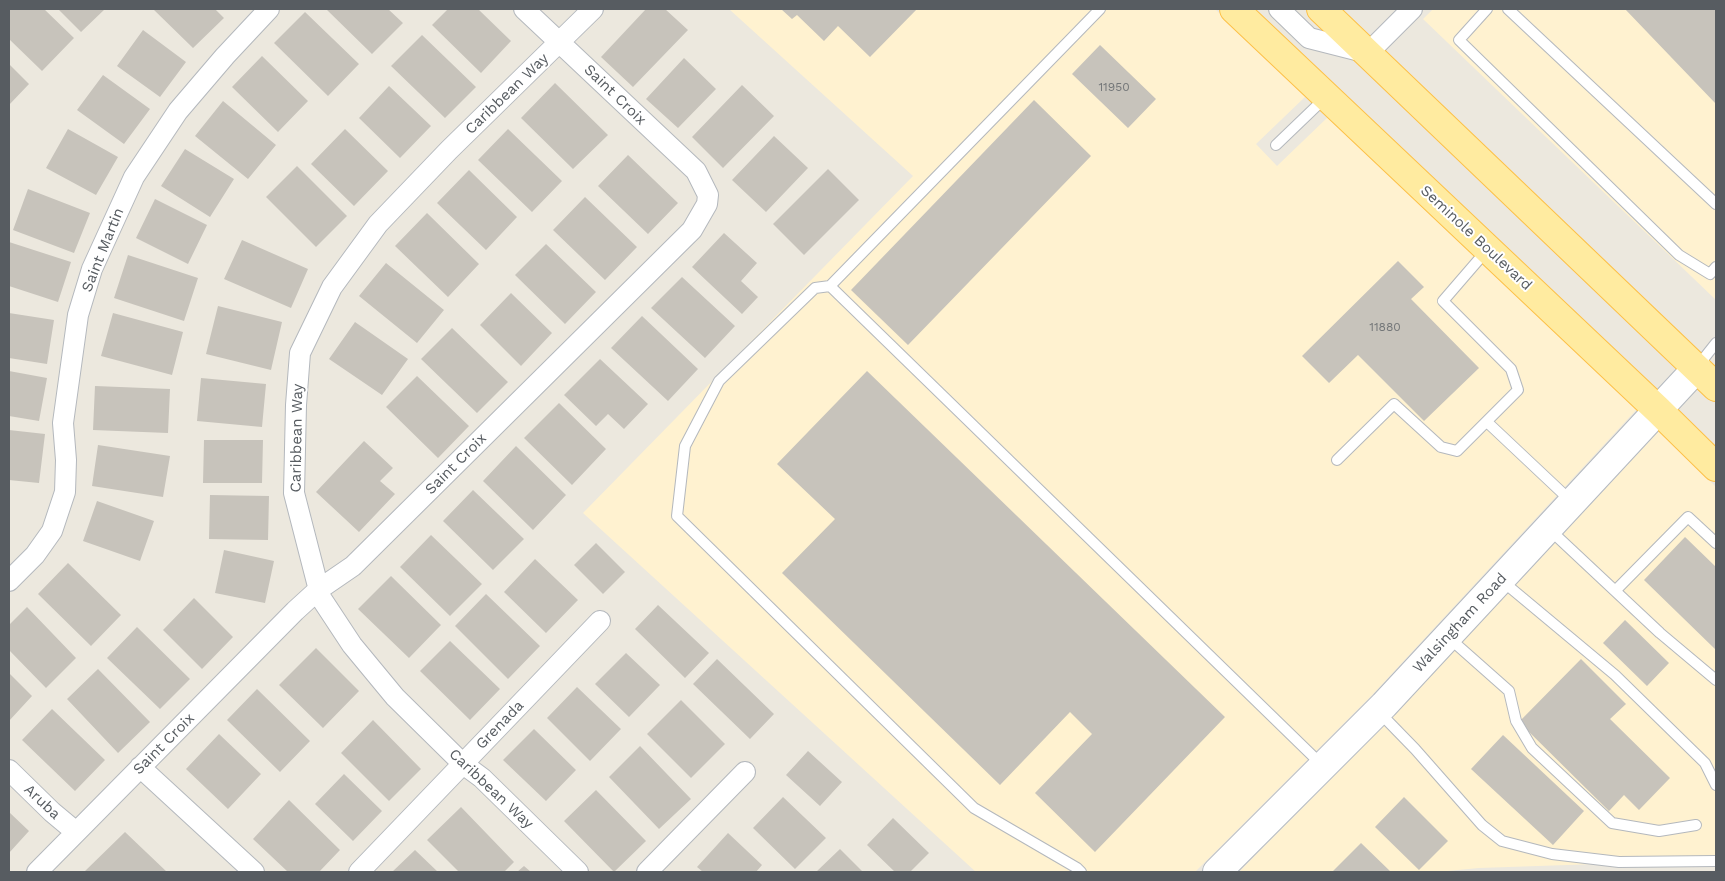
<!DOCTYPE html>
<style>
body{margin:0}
#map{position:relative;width:1725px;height:881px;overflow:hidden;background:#ece8de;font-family:"Work Sans",sans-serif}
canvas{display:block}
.frame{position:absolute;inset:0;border:10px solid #575c61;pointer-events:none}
</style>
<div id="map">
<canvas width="1725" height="881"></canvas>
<div class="frame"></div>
</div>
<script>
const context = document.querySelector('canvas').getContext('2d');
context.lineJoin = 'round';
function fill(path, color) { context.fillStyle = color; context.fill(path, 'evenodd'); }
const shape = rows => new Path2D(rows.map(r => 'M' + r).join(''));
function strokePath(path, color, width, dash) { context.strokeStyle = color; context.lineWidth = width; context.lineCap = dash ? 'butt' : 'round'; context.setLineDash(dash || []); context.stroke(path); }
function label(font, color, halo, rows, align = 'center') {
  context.font = font + ' "Work Sans",sans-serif'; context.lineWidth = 4; context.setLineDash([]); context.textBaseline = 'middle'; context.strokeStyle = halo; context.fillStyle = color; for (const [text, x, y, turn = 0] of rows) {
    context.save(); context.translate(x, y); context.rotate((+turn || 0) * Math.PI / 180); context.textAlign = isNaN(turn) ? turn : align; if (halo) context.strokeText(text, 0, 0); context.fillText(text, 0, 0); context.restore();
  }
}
const commercial = shape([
 [729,9,1215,9,1306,96,1256,144,1277,166,1328,117,1637,409,1373,694,1195,872,976,872,583,513,913,176],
 [1433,9,1716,9,1716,300,1423,19],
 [1659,431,1716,487,1716,861,1715,860,1479,868,1437,872,1239,872,1395,715]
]);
const building = shape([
 [9,9,44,9,74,38,42,71,9,39],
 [58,9,105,9,81,32],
 [153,9,215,9,224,18,193,48],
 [326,9,388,9,403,23,372,54],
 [448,9,478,9,511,41,481,73,432,25],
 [646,9,665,9,688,30,633,87,601,57],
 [781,9,917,9,870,57,838,26,824,41,797,15,792,19],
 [1625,9,1716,9,1716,104],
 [305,12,359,64,328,96,274,43],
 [143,30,186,62,160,97,117,66],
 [422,35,476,87,445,118,391,66],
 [1100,45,1156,99,1128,128,1072,74],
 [262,56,308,101,278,132,232,87],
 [684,58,716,89,678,128,646,99],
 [9,64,29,84,9,105],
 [103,75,150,109,124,144,77,110],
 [555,83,608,135,573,169,521,118],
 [742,85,774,116,723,168,692,137],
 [389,86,431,126,400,158,359,118],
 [1034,100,1091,156,908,345,851,290],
 [223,101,276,145,248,179,195,136],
 [68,129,118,157,96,195,46,168],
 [345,129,388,171,354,206,311,164],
 [508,129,562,181,532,212,478,160],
 [774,136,808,168,766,212,732,180],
 [185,149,234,179,210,217,161,186],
 [628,155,678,203,648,234,598,186],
 [297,166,347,216,316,247,266,197],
 [828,169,859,200,804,255,773,224],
 [469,170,517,217,486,250,437,203],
 [28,189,90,213,74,253,13,230],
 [585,197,637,247,605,280,553,230],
 [155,199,207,225,188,264,136,238],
 [427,213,479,264,448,297,395,246],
 [724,233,757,263,741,281,758,297,742,314,692,267],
 [242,240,308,269,291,308,224,279],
 [9,242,71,262,58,302,9,286],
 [546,244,596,292,565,324,515,275],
 [128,255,198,278,184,321,114,298],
 [1398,261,1424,287,1411,299,1479,368,1424,421,1358,355,1329,383,1302,356],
 [386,263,444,310,417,343,359,296],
 [682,277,735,326,705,358,651,308],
 [511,293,552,333,521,366,480,325],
 [218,306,282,322,271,370,206,354],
 [9,313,54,320,47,364,9,358],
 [113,313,183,332,172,375,101,356],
 [642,316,698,369,668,401,611,348],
 [355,322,408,359,382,395,329,359],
 [452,328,508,382,477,413,421,359],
 [600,359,648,404,624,429,608,414,596,426,564,395],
 [9,371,47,378,39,421,9,416],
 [867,371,1225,717,1095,852,1035,793,1092,734,1070,712,1000,785,782,573,835,519,777,464],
 [417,376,469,426,438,458,386,407],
 [201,378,266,384,262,427,197,421],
 [95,386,170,389,168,433,93,430],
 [559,403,606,449,572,485,524,438],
 [9,430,45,434,39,483,9,480],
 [204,440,263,440,262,483,203,483],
 [364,441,393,468,380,481,395,494,359,532,316,492],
 [98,445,170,456,163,497,92,486],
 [516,446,566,495,533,530,483,481],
 [473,490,524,539,493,570,443,521],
 [210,495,269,496,268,540,209,539],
 [97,501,154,521,140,561,83,541],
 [431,535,482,584,450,616,400,567],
 [1685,537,1716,567,1716,650,1644,580],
 [596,543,625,572,603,594,574,565],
 [224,550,274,561,265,603,215,593],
 [535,559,578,600,546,633,504,592],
 [68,563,121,615,91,646,38,594],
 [391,576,441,625,409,658,358,609],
 [486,594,540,646,508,679,455,626],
 [194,598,233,637,202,669,163,630],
 [658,605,709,653,685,678,635,629],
 [27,607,76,658,46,688,9,650,9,625],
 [1625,620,1669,663,1647,686,1603,643],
 [137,627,190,679,160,709,107,658],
 [450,641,500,689,470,720,420,671],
 [316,648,359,691,323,728,279,685],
 [626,653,660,685,629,717,595,684],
 [717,659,774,714,750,739,693,684],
 [1581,659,1626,704,1610,719,1670,778,1639,810,1624,795,1609,811,1519,722],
 [98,669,150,722,118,753,67,699],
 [9,673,32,696,9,721],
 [577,687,621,729,590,761,547,718],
 [257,689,310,741,280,772,227,720],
 [681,700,725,744,691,778,647,734],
 [52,709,105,760,75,791,22,740],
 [373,720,421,769,389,801,341,753],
 [534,729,576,770,546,801,503,760],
 [219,734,261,774,228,809,186,769],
 [1503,735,1584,811,1553,845,1471,769],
 [640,746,691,799,659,829,609,777],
 [808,751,842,782,820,806,786,775],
 [344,774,382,811,353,841,315,804],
 [596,790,646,841,614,872,564,821],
 [783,797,826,838,795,869,753,828],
 [1404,797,1448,841,1419,870,1375,827],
 [289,800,340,850,319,872,288,872,253,839],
 [461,807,514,862,504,872,459,872,427,840],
 [9,812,29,831,9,853],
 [893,818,929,853,910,872,895,872,867,845],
 [125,832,167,872,84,872],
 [728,833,762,865,756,872,703,872,697,867],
 [1361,843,1391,872,1332,872],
 [840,849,863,872,816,872],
 [415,850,438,872,392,872],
 [524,866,531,872,517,872]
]);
const lane = shape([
 [1100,9,830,286,1322,765],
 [1487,9,1459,40,1679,255,1710,274,1716,267],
 [1508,9,1716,204],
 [1276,145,1326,97],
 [830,286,815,288,719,381,685,446,677,516,974,808,1077,868,1081,872],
 [1697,367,1716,343],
 [1487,422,1572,502],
 [1337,460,1394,404,1441,447,1457,451,1518,390,1511,369,1443,301,1487,250],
 [1549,529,1660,633,1716,680],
 [1501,580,1615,675,1705,763,1716,785],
 [1615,591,1688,517,1716,543],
 [1448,637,1509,691,1516,721,1532,748,1612,823,1659,831,1696,825],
 [1378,711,1415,749,1482,825,1502,841,1552,854,1619,862,1716,861]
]);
const street = shape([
 [1279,9,1309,38,1368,53,1412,9],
 [9,581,35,555,52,531,65,492,66,460,63,423,78,315,92,269,134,177,178,111,225,56,269,9],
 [140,767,254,872],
 [9,770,52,812,76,832],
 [37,872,295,611,318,590,353,566,692,230,707,204,708,195,696,171,524,9],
 [359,872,600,621],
 [578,872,482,778,463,764,395,697,352,645,321,598,294,493,296,405,300,353,332,287,378,224,449,150,593,9],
 [647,872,745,772]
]);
const secondary = shape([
 [1217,872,1384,705,1697,368]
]);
const primary = shape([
 [1234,9,1658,410,1716,467],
 [1321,9,1716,387]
]);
const numberNames = [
 ["11950",1114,87],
 ["11880",1385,327]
];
const streetNames = [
 ["Caribbean Way",507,94,-44],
 ["Saint Croix",615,95,44],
 ["Seminole Boulevard",1476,238,43],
 ["Saint Martin",103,250,-68],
 ["Caribbean Way",297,438,-89],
 ["Saint Croix",456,464,-45],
 ["Walsingham Road",1460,623,-47],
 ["Grenada",500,725,-46],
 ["Saint Croix",164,744,-45],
 ["Caribbean Way",491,789,43],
 ["Aruba",42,802,43]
];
fill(commercial, '#fff2d0');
fill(building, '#c7c3bb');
strokePath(lane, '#b4b8bd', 12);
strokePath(street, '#b4b8bd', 22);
strokePath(secondary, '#b4b9bf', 30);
strokePath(primary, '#fdc047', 30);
strokePath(lane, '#fff', 10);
strokePath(street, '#fff', 20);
strokePath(secondary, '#fff', 28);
strokePath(primary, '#ffeba0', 28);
label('12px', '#737678', null, numberNames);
label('15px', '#575c61', '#fff', streetNames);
</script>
